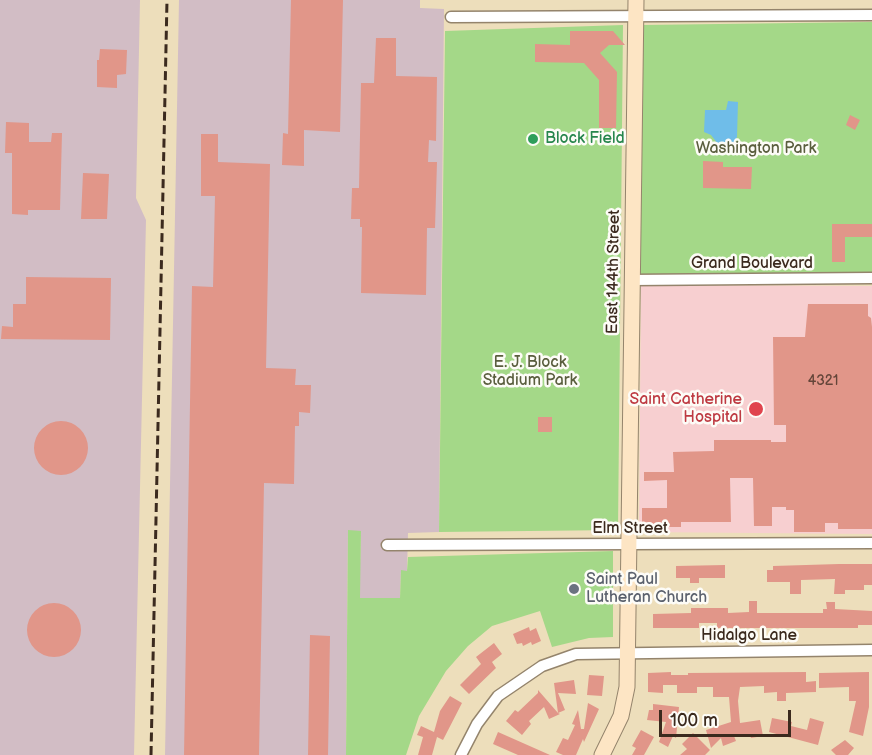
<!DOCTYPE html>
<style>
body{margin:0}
#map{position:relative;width:872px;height:755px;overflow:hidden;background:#eddebb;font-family:"Balsamiq Sans",sans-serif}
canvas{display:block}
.scale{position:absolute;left:659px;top:710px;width:132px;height:27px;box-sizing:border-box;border:3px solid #3b2a1e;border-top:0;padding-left:8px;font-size:18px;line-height:21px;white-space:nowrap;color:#3b2a1e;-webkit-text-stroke:4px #fdfcf7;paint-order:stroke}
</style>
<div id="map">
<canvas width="872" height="755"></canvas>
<div class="scale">100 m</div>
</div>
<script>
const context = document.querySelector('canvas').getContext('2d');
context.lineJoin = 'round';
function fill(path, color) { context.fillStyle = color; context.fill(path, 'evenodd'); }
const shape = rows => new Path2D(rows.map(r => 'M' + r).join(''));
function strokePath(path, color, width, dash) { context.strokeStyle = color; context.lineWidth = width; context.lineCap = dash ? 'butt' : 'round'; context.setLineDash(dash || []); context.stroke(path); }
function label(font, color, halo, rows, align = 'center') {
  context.font = font + ' "Balsamiq Sans",sans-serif'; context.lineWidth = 5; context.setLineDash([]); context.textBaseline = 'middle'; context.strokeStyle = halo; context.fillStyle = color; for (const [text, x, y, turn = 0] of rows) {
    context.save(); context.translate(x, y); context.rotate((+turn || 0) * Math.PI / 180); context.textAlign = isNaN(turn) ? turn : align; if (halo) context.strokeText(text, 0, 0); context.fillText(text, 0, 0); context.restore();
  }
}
const built = shape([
 [641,285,872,286,872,534,639,532]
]);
const industrial = shape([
 [0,0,140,0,136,198,146,220,134,755,0,755],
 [179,0,420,0,420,8,444,9,439,532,408,533,407,571,401,571,400,598,359,598,361,531,348,531,346,755,165,755]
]);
const green = shape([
 [872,22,872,274,642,276,639,274,643,25],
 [623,25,618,530,439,532,445,31],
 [348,530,361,531,360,598,400,598,401,570,407,571,408,557,613,551,613,637,589,638,552,647,540,611,492,626,468,646,446,671,419,716,406,755,346,755]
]);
const water = shape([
 [728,101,738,102,737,137,732,146,721,148,711,135,704,132,705,110,726,110]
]);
const building = shape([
 [291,0,343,0,340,132,304,130,304,166,282,165,283,133,288,134],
 [570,31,613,31,625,45,609,45,600,53,617,72,616,128,599,128,599,80,584,63,535,62,535,44,570,45],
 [376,38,396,38,396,76,437,77,436,141,429,140,428,162,437,162,435,228,427,228,426,295,361,293,362,227,360,227,360,219,351,219,352,188,359,188,361,83,374,83],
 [100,49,127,50,126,74,117,75,117,88,97,87,97,60,99,60],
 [850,115,860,120,855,130,846,125],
 [6,122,29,123,29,142,51,142,52,133,62,133,60,210,28,210,28,215,12,214,12,153,5,153],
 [201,134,218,134,218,162,270,164,266,368,296,369,295,385,311,385,310,413,299,412,299,426,295,426,294,484,264,483,259,755,184,755,192,286,213,287,215,196,201,196],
 [703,161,723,162,723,167,752,167,751,189,703,188],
 [83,173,109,174,107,219,81,219],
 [832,224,872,224,872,237,845,237,845,262,832,262],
 [26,277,111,278,110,340,1,339,2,326,13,327,13,304,26,304],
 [808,304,868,304,868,316,871,318,872,327,872,529,838,529,838,523,825,523,825,532,794,532,794,510,786,510,786,507,772,507,772,526,754,526,753,478,730,478,731,522,681,522,681,527,642,527,642,508,667,508,667,480,644,481,644,472,674,472,673,452,714,451,714,440,771,440,771,442,786,442,786,425,774,425,773,337,805,337],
 [538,417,552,417,552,432,538,432],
 '34 448a27 27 0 1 1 54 0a27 27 0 1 1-54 0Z',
 [839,564,872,564,872,585,864,585,864,590,845,590,845,594,834,594,835,579,801,580,801,594,790,594,790,582,767,582,767,570,773,570,773,566],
 [725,565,725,578,699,578,699,583,690,583,690,578,676,578,676,566],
 [749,601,757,601,757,613,823,613,823,609,827,609,826,602,835,602,835,609,872,611,872,625,858,625,858,628,717,628,717,623,699,623,699,628,653,628,653,614,691,613,691,608,728,608,728,613,749,612],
 '27 630a27 27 0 1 1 54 0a27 27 0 1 1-54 0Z',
 [529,627,530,631,536,628,541,641,532,645,531,642,523,646,522,643,517,644,513,634],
 [310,635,330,636,328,755,308,755],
 [494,643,502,654,492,662,496,668,469,694,460,685,481,664,476,657],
 [671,672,671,675,688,675,688,673,806,672,806,682,816,681,816,692,786,693,786,701,777,701,777,692,764,693,764,686,740,687,738,701,740,723,760,720,763,736,751,738,750,734,734,736,736,741,723,746,721,738,711,748,706,730,731,722,729,697,713,697,713,687,697,687,697,693,677,693,677,685,663,685,663,693,648,692,648,673],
 [869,672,869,707,863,736,849,732,856,701,849,701,849,687,819,688,819,673],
 [589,675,604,676,602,696,587,695],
 [574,680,576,694,558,693,565,710,558,713,560,714,549,719,544,707,529,721,531,724,522,735,506,721,515,710,518,712,538,693,538,690,558,713,554,683],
 [450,696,462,703,443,740,437,737,432,755,418,755,423,737,417,735,421,726,434,732,440,711],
 [588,703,599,709,584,742,583,739,576,755,563,755,556,752,563,738,568,740,575,725,572,724,578,710,581,729,584,729],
 [653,704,679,707,676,738,673,736,668,747,659,742,666,722,647,720,649,710,653,710],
 [772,718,792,722,791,726,807,730,810,718,824,722,818,745,769,732],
 [641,730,654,737,644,755,632,755,636,748,632,746],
 [498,732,550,755,518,755,493,744],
 [693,733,710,750,705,755,680,755,687,749,682,744],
 [845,740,854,748,848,755,836,755,831,750]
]);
const street = shape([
 [451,17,872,15],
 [631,280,872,278],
 [387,545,872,543],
 [461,755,477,724,498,696,542,666,576,654,872,650]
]);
const secondary = shape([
 [602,755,621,716,627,687,636,0]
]);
const rail = shape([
 [151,755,167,0]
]);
const markers = [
 [533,139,6,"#2e9e5b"],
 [756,409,8,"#e0444e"],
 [574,589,6,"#6b7280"]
];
const numberNames = [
 ["4321",823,381]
];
const leisureNames = [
 ["Block Field",545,139]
];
const parkNames = [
 ["Washington Park",756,149],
 ["E. J. Block",530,363],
 ["Stadium Park",530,381]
];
const streetNames = [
 ["Grand Boulevard",752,264],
 ["East 144th Street",614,272,-89],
 ["Elm Street",630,529],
 ["Hidalgo Lane",749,636]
];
const healthNames = [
 ["Saint Catherine",742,400],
 ["Hospital",742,418]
];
const worshipNames = [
 ["Saint Paul",586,580],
 ["Lutheran Church",586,598]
];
fill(built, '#f7cfd0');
fill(industrial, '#d2bdc5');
fill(green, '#a4d888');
fill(water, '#6fbde9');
fill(building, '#e19689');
strokePath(street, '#94846c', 13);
strokePath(secondary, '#94846c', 17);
strokePath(street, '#fff', 10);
strokePath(secondary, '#fde5c4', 15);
strokePath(rail, '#3b2a1e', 3, [9, 4.5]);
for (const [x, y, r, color] of markers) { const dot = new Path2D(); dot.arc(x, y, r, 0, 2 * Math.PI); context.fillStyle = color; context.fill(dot); strokePath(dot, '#fdfcf7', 2); }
label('14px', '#644539', null, numberNames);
label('16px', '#27864d', '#fdfcf7', leisureNames, 'left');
label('16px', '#5a5e3e', '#fdfcf7', parkNames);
label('16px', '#3b2a1e', '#fdfcf7', streetNames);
label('16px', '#be3a42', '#fdfcf7', healthNames, 'right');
label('16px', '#5b616d', '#fdfcf7', worshipNames, 'left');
</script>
